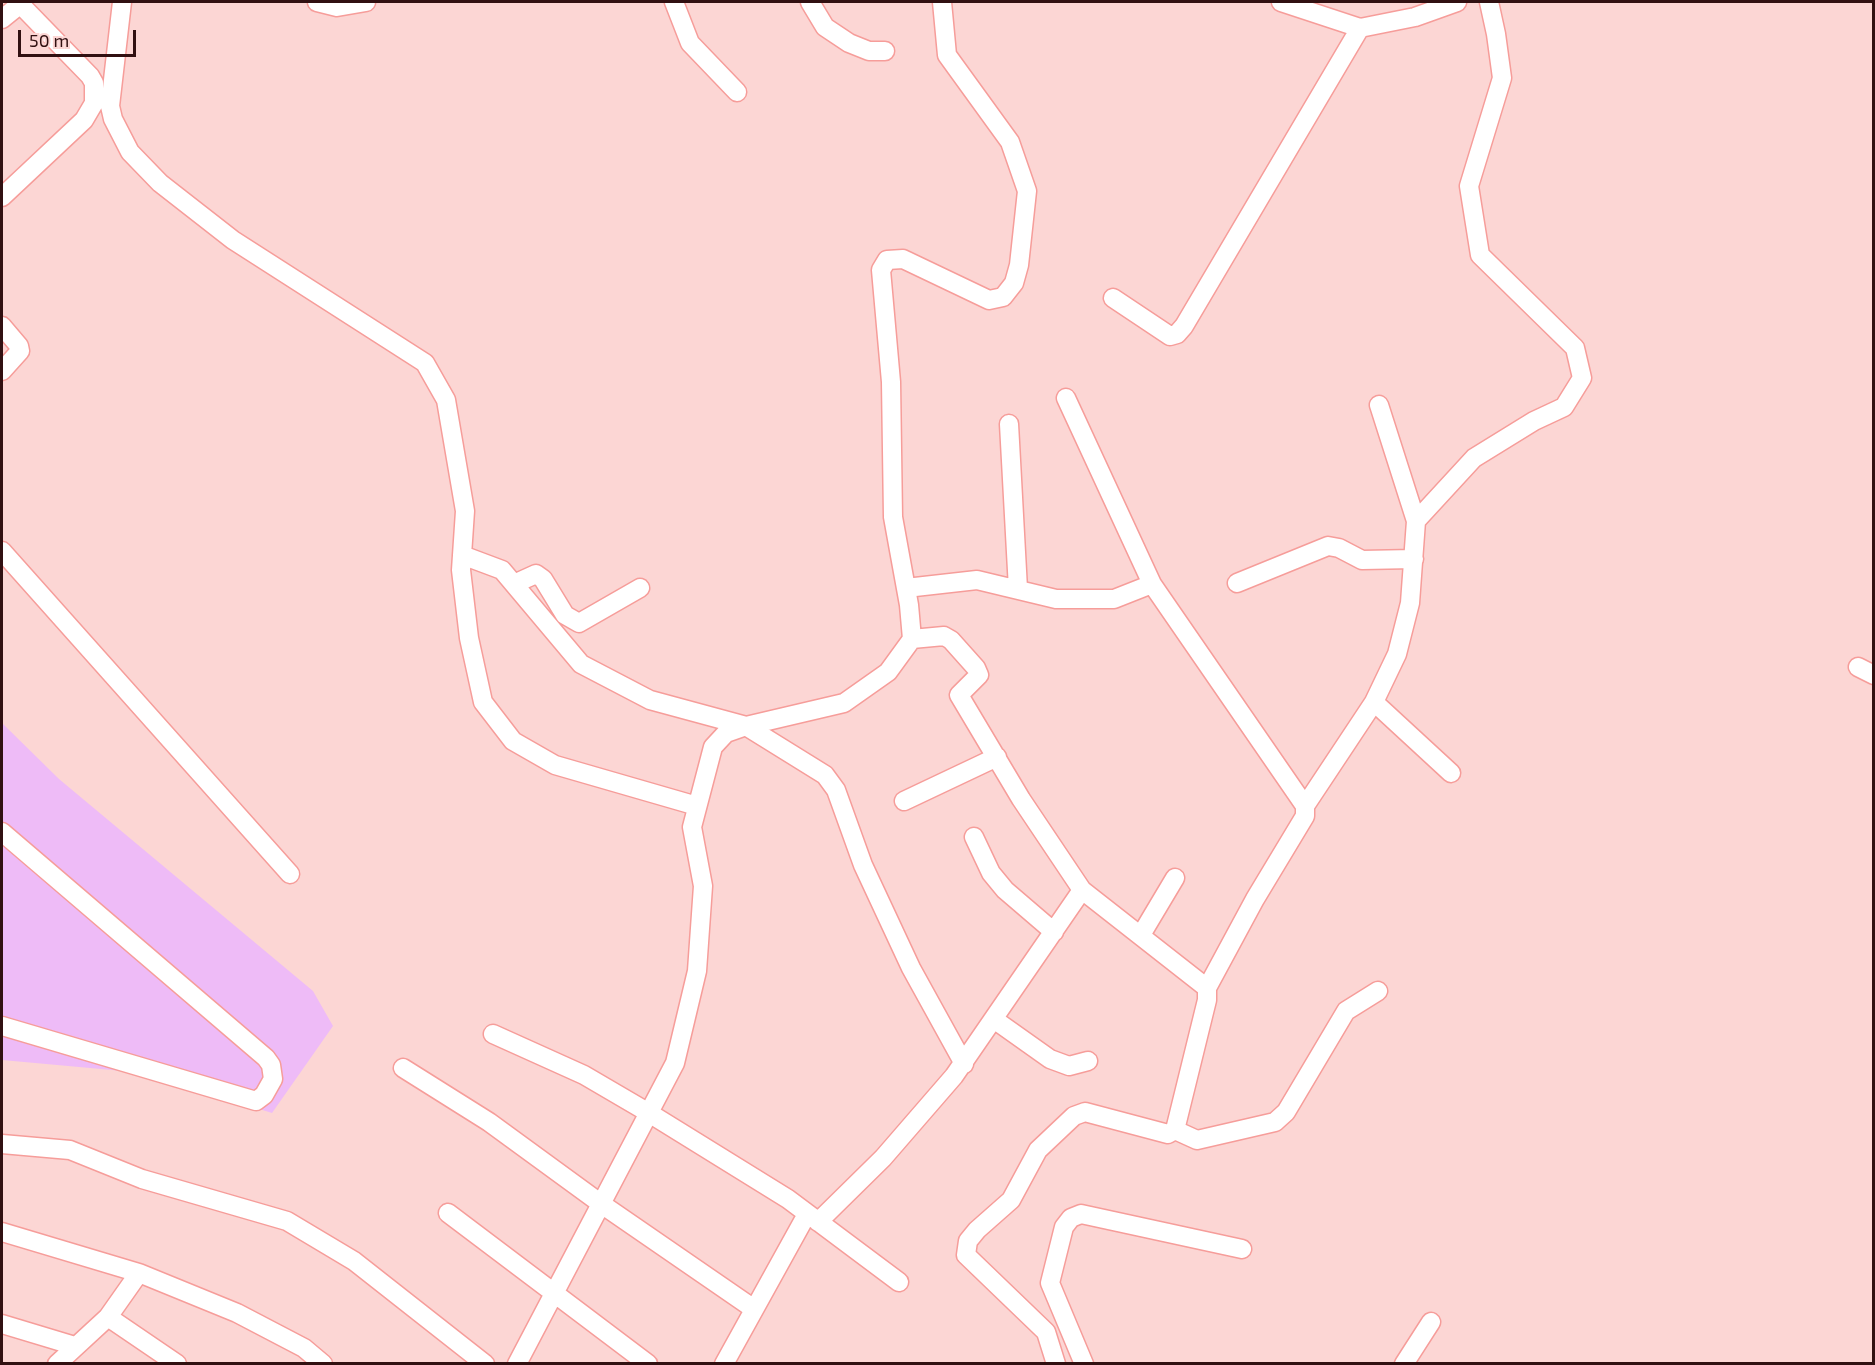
<!DOCTYPE html>
<style>
body{margin:0}
#map{position:relative;width:1875px;height:1365px;overflow:hidden;background:#fcd6d4;font-family:"Exo 2",sans-serif}
canvas{display:block}
.frame{position:absolute;inset:0;border:3px solid #311011;pointer-events:none}
.scale{position:absolute;left:18px;top:30px;width:118px;height:27px;box-sizing:border-box;border:3px solid #311011;border-top:0;padding-left:8px;font-size:18px;line-height:21px;white-space:nowrap;color:#311011;-webkit-text-stroke:4px #fcd6d4;paint-order:stroke}
</style>
<div id="map">
<canvas width="1875" height="1365"></canvas>
<div class="frame"></div>
<div class="scale">50 m</div>
</div>
<script>
const context = document.querySelector('canvas').getContext('2d');
context.lineJoin = 'round';
function fill(path, color) { context.fillStyle = color; context.fill(path, 'evenodd'); }
const shape = rows => new Path2D(rows.map(r => 'M' + r).join(''));
function strokePath(path, color, width, dash) { context.strokeStyle = color; context.lineWidth = width; context.lineCap = dash ? 'butt' : 'round'; context.setLineDash(dash || []); context.stroke(path); }
const green = shape([
 [2,723,59,779,313,991,333,1026,272,1113,145,1073,2,1060]
]);
const minor = shape([
 [122,2,110,106,113,119,130,152,160,183,233,240,425,363,446,400,465,511,461,570,469,638,483,702,513,741,555,765,697,806],
 [317,2,337,7,366,2],
 [674,2,690,43,737,92],
 [810,2,825,27,849,43,869,51,885,51],
 [1281,2,1360,28,1415,17,1457,2],
 [2,19,23,2],
 [2,197,84,120,94,103,94,83,90,76,20,4],
 [1113,298,1170,336,1177,334,1184,326,1360,28],
 [2,326,19,346,20,351,2,371],
 [1379,405,1416,521],
 [1009,424,1018,589],
 [2,551,290,874],
 [462,555,502,570,581,664,650,700,746,726,825,775,836,790,863,865,911,968,964,1064],
 [1237,583,1328,546,1339,548,1362,560,1414,559],
 [514,584,536,574,543,579,565,615,579,623,640,588],
 [1152,584,1305,806,1305,816,1255,899,1207,988],
 [906,588,977,580,1056,599,1114,599,1152,584,1066,398],
 [912,639,944,636,951,640,976,668,979,675,959,695,1021,799,1082,890,1207,988,1207,1000,1175,1130,1168,1134,1085,1112,1074,1116,1038,1150,1011,1200,977,1230,968,1241,966,1255,1046,1332,1056,1364],
 [1858,667,1874,675],
 [1374,702,1451,773],
 [904,801,997,757],
 [1305,806,1374,702,1397,654,1410,603,1416,521,1474,458,1534,421,1564,407,1582,378,1575,348,1480,255,1469,186,1502,78,1496,34,1489,2],
 [2,832,266,1058,271,1065,273,1079,264,1095,256,1101,2,1026],
 [974,837,991,873,1005,890,1054,932],
 [1141,935,1175,878],
 [995,1020,1050,1059,1069,1066,1088,1061],
 [493,1034,584,1075,649,1113,788,1199,899,1282],
 [403,1068,489,1122,600,1203,754,1309],
 [1175,1130,1197,1140,1275,1122,1286,1112,1346,1011,1378,991],
 [2,1144,70,1150,142,1179,287,1221,354,1261,485,1364],
 [448,1213,648,1364],
 [818,1222,883,1158,954,1076,1082,890],
 [2,1232,139,1273],
 [2,1324,75,1346],
 [57,1364,108,1317],
 [177,1364,108,1317,139,1273,237,1313,304,1348,323,1364],
 [517,1364,675,1063,697,971,703,886,692,827,713,747,726,733,746,726,844,703,888,672,912,639,909,605,893,517,891,382,881,270,887,260,903,259,989,300,1003,297,1014,283,1019,265,1027,191,1010,142,947,55,942,2],
 [724,1364,807,1214],
 [1084,1364,1050,1283,1064,1227,1071,1218,1081,1214,1242,1249],
 [1404,1364,1431,1322]
]);
fill(green, '#eebbf7');
strokePath(minor, '#f69d9a', 21);
strokePath(minor, '#fff', 18);
</script>
